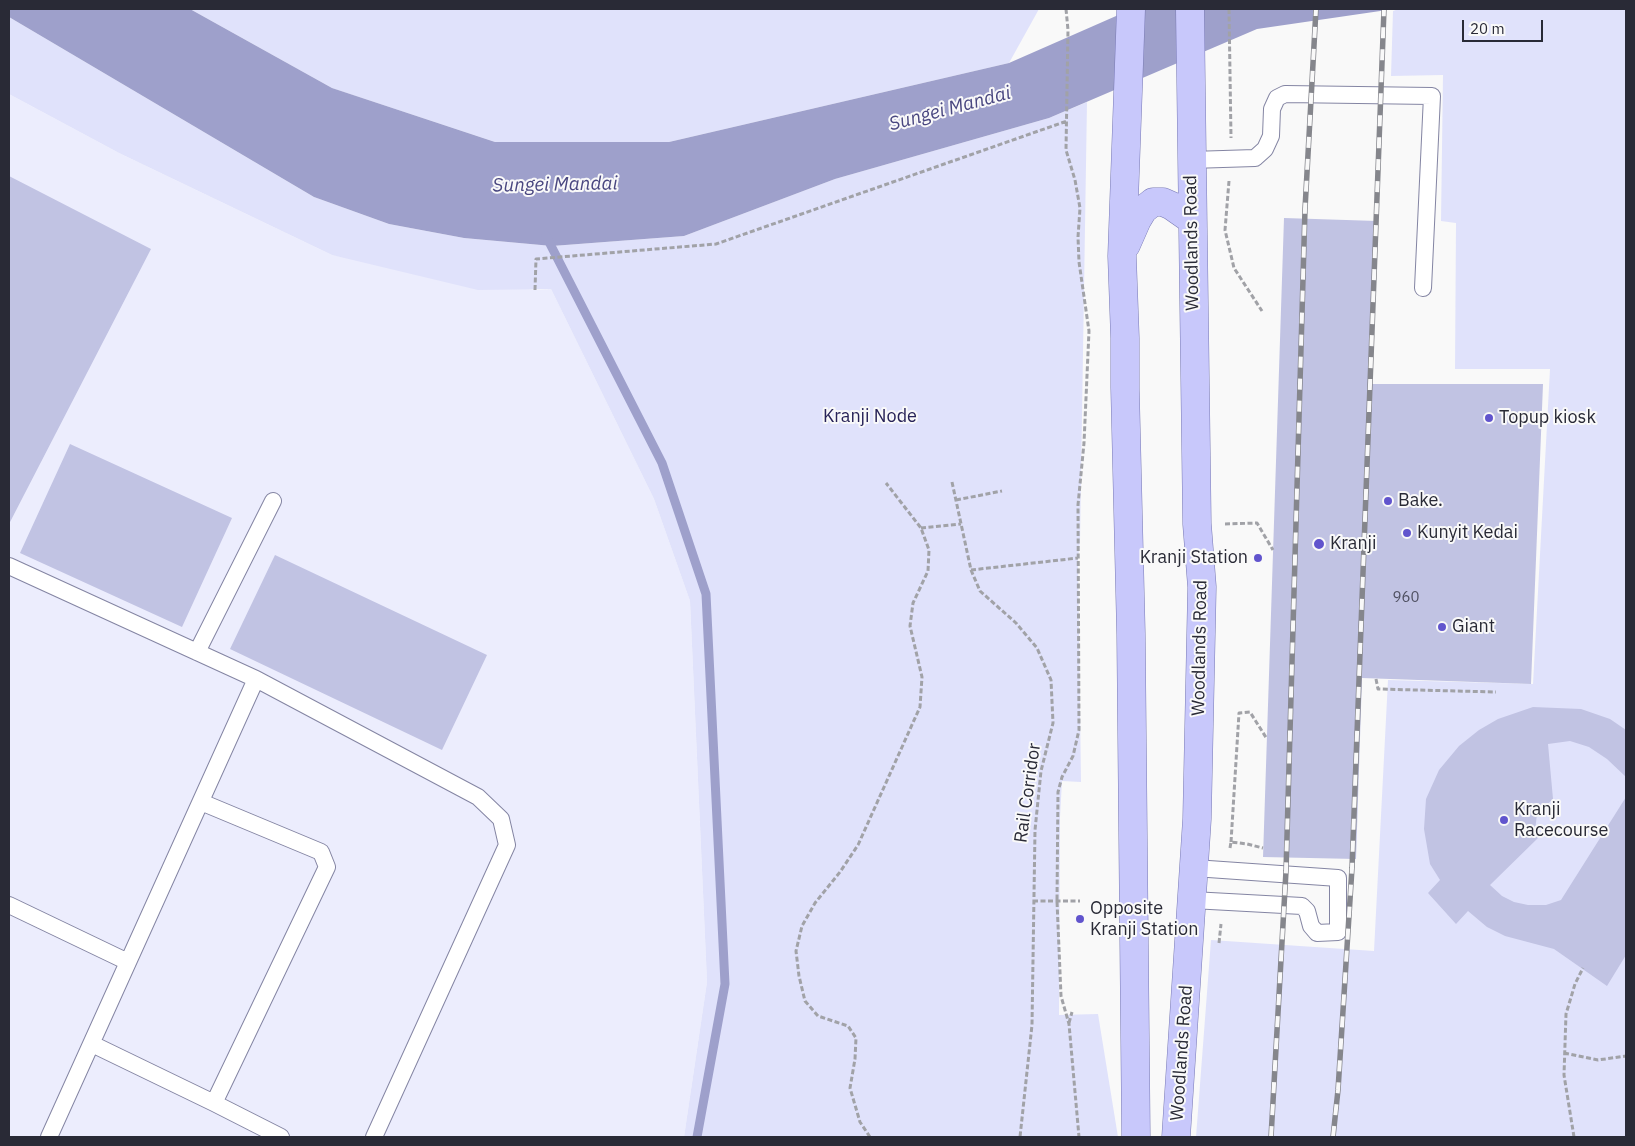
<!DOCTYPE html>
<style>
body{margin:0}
#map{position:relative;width:1635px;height:1146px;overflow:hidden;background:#f9f9f9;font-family:"IBM Plex Sans",sans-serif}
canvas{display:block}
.frame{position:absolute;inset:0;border:10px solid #292a36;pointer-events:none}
.scale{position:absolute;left:1462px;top:20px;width:81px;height:22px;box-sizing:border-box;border:2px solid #292a36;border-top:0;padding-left:6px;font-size:15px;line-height:18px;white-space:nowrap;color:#292a36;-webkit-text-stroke:4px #f9f9f9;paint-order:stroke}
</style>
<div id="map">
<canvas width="1635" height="1146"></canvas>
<div class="frame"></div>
<div class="scale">20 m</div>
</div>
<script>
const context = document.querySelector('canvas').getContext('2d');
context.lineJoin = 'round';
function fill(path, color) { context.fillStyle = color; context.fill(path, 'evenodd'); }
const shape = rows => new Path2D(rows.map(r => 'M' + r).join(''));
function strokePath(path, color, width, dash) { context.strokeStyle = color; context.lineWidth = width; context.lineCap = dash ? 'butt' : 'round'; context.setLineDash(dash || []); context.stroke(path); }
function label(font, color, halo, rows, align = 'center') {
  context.font = font + ' "IBM Plex Sans",sans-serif'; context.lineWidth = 4; context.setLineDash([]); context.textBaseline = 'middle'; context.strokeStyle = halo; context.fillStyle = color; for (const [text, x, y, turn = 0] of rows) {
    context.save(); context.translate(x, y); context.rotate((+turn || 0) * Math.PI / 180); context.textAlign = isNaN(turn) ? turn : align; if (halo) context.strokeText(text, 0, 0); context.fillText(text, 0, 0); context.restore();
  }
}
const built = shape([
 [9,94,119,153,332,255,535,290,551,289,654,499,690,601,707,982,684,1137,9,1137]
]);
const green = shape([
 [190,9,1039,9,1009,63,669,142,495,142,332,88],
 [1399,9,1626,9,1626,1137,1196,1137,1211,940,1374,951,1388,680,1533,684,1550,369,1455,369,1456,223,1441,221,1443,75,1391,76,1393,11],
 [9,17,314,197,389,224,464,238,552,246,684,236,835,179,1049,118,1087,102,1080,541,1078,558,1081,782,1062,781,1060,817,1059,1015,1098,1014,1118,1137,684,1137,707,982,690,601,654,499,551,289,478,290,332,255,119,153,9,94]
]);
const water = shape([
 [9,9,190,9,332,88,495,142,669,142,1009,63,1132,9,1394,9,1257,29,1049,118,835,179,684,236,552,246,464,238,389,224,314,197,9,17]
]);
const stream = shape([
 [546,236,662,463,706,594,725,984,697,1137]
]);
const building = shape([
 [9,176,151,249,9,524],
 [1284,218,1377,221,1372,384,1543,384,1531,684,1362,678,1356,859,1263,857],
 [70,444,232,518,182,627,20,553],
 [275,555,487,655,442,750,230,649],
 [1533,707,1581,709,1610,719,1626,730,1626,777,1607,759,1589,747,1570,741,1548,744,1553,799,1537,814,1535,831,1538,838,1490,885,1502,896,1514,902,1528,905,1546,905,1561,900,1626,797,1626,955,1607,986,1554,949,1505,936,1487,927,1468,911,1456,924,1428,893,1440,880,1430,864,1424,829,1426,799,1439,770,1459,746,1479,730,1498,719]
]);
const path = shape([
 [1066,9,1068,30,1066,150,1075,180,1080,208,1078,237,1079,262,1089,331,1084,443,1078,505,1079,730,1073,756,1062,777,1058,792,1057,901,1061,996,1069,1024,1079,1137],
 [1229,9,1231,138],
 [1229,181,1225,230,1234,268,1262,311],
 [535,290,536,259,716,244,1067,121],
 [952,482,971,570,980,591,1016,623,1037,648,1051,680,1053,723,1041,771,1035,830,1032,1025,1020,1137],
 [956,500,1002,491],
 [1225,524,1257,523,1273,550],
 [921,528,961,524],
 [971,570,1078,558],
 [1376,679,1378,689,1496,692],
 [1231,842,1239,713,1250,712,1267,739],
 [1230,848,1231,842,1247,844,1263,848],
 [1033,901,1080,901],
 [1219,943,1221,924],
 [1069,1023,1072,1012],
 [1564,1053,1598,1060,1626,1056],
 [870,1137,860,1122,850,1088,855,1059,856,1038,848,1026,818,1016,805,1001,799,976,796,951,802,926,815,903,840,872,858,845,920,707,922,677,910,626,913,603,928,571,929,550,921,528,886,483],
 [1574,1137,1564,1075,1566,1014,1575,984,1583,968]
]);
const lane = shape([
 [1191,160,1255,158,1265,149,1271,136,1272,109,1277,98,1285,94,1432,96,1423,288],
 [9,566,256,679,478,797,501,819,507,845,374,1137],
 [197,652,273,501],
 [201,802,321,852,327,867,214,1103],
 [1192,900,1302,906,1307,911,1311,926,1317,933,1338,932,1338,878,1194,868],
 [9,905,128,962],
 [92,1044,214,1103,281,1137],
 [49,1137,256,679]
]);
const primary = shape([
 [1131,9,1122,256,1125,338,1125,388,1131,634,1136,1137],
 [1126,245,1137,220,1143,210,1153,202,1163,202,1172,206,1192,220],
 [1176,1137,1197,819,1202,587,1197,524,1190,9]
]);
const rail = shape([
 [1271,1137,1286,871,1305,209,1316,9],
 [1333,1137,1338,1090,1352,868,1384,9]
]);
const markers = [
 [1489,418,5,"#6154cd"],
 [1388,501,5,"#6154cd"],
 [1407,533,5,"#6154cd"],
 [1319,544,6,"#6154cd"],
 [1258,558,5,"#6154cd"],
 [1442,627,5,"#6154cd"],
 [1504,820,5,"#6154cd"],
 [1080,919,5,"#6154cd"]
];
const numberNames = [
 ["960",1406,598]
];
const streetNames = [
 ["Woodlands Road",1192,243,-91],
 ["Woodlands Road",1200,648,-89],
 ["Rail Corridor",1028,793,-82],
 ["Woodlands Road",1182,1053,-86]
];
const parkNames = [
 ["Kranji Node",870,417]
];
const poiNames = [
 ["Topup kiosk",1499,418],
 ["Bake.",1398,501],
 ["Kunyit Kedai",1417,533],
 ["Kranji",1330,544],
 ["Kranji Station",1248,558,"right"],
 ["Giant",1452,627],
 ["Kranji",1514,810],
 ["Racecourse",1514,831],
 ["Opposite",1090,909],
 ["Kranji Station",1090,930]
];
const waterNames = [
 ["Sungei Mandai",950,109,-15],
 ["Sungei Mandai",555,185,-1]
];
fill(built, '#ecedfd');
fill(green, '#e0e2fb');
fill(water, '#9ea0cb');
strokePath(stream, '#9ea0cb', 9);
fill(building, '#c1c3e3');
strokePath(lane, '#8485a3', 18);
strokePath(primary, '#7879b4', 29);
strokePath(path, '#a1a2a7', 3, [5, 2.5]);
strokePath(lane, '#fff', 16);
strokePath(primary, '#c8c8fb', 28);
strokePath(rail, '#85868c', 5.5);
strokePath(rail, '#f9f9f9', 4, [11]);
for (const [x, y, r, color] of markers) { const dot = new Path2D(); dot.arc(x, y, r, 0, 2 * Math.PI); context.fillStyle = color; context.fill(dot); strokePath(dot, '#f9f9f9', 2); }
label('15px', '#4f5061', null, numberNames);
label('18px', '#292a36', '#f9f9f9', streetNames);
label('18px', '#282358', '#f9f9f9', parkNames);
label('18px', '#292a36', '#f9f9f9', poiNames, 'left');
label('italic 19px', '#494780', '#f9f9f9', waterNames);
</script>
